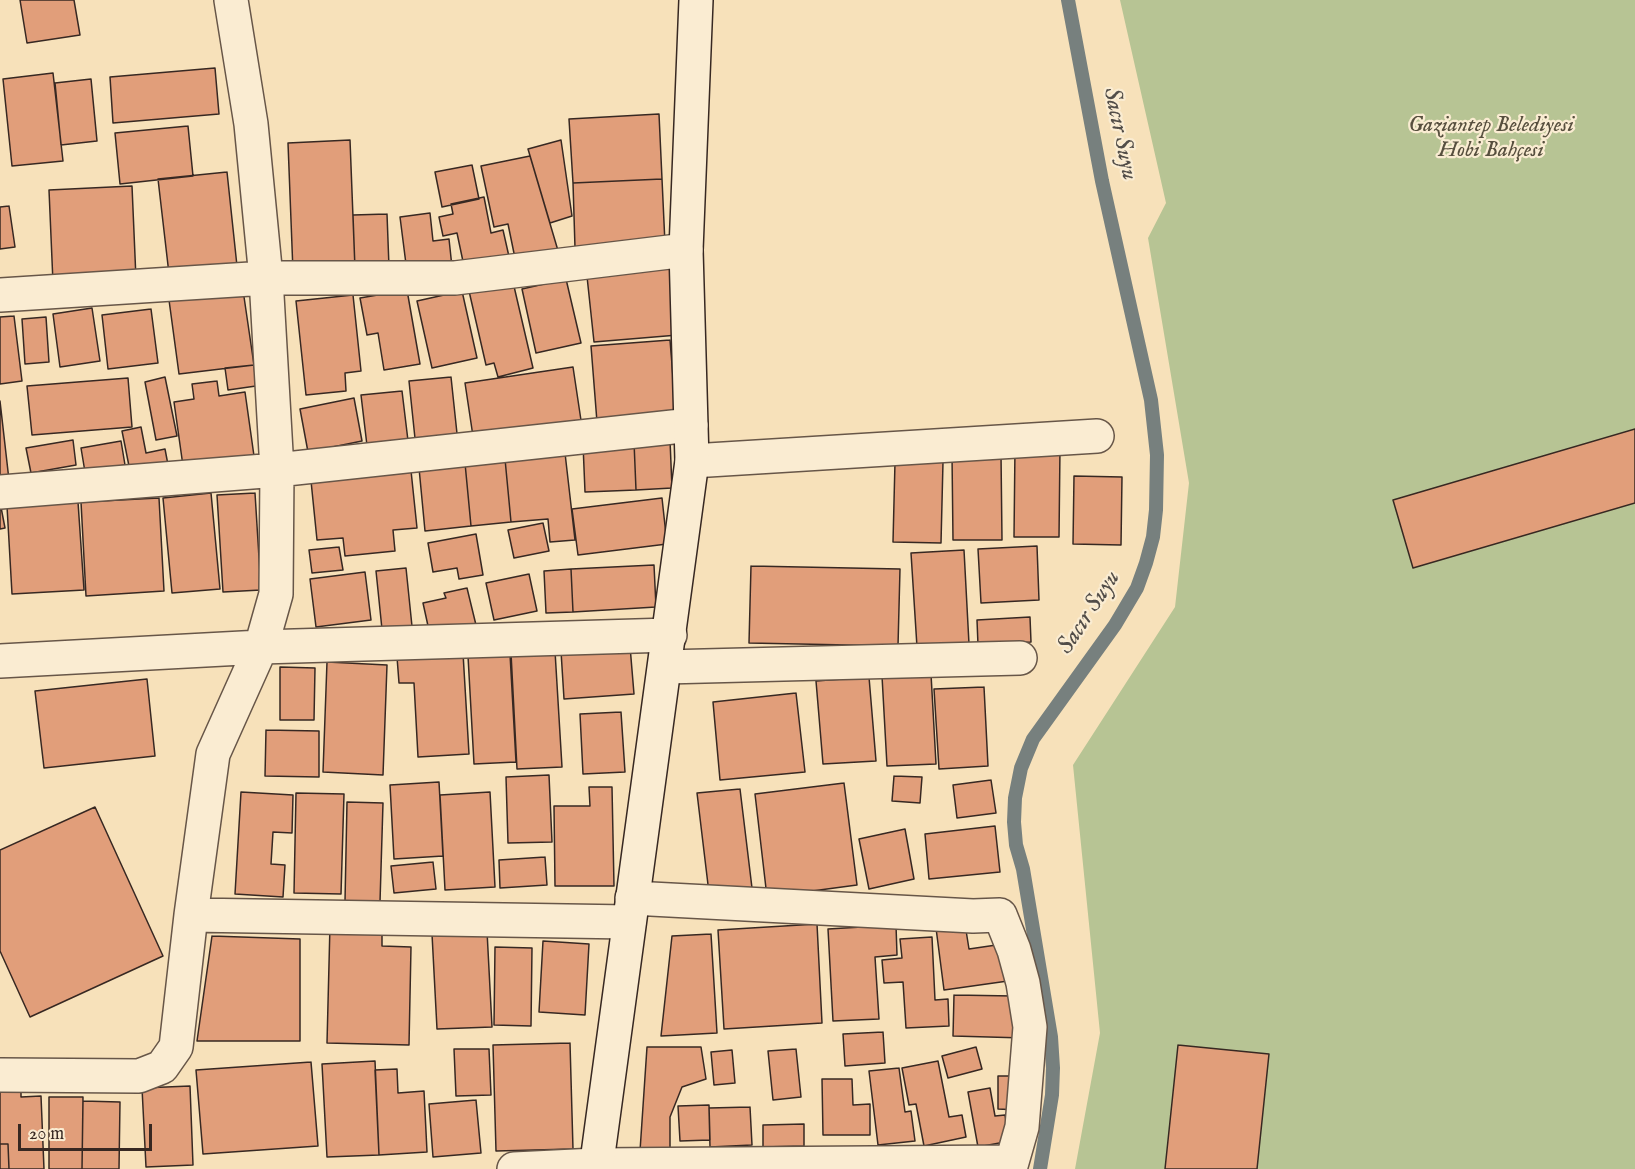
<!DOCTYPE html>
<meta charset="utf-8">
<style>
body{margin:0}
#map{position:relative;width:1635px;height:1169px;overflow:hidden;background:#f7e1ba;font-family:"IM FELL English",serif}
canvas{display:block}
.scale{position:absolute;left:18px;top:1124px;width:134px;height:27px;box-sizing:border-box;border:3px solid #372822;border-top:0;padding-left:8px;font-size:18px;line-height:21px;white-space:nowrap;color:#372822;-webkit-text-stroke:4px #faecd2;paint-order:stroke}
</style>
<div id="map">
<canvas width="1635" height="1169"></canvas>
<div class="scale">20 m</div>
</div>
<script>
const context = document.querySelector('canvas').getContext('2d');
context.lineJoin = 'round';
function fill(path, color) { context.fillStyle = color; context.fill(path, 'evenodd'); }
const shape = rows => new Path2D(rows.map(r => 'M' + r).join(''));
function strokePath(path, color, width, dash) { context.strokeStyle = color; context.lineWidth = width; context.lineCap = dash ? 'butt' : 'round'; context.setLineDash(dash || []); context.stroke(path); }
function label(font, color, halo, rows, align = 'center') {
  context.font = font + ' "IM FELL English",serif'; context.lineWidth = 4.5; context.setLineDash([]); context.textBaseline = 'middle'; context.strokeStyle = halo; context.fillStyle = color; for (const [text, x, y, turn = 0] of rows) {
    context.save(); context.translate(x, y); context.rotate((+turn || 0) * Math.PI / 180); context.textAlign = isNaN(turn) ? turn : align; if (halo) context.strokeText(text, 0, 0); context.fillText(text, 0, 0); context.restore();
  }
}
const green = shape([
 [1120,0,1635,0,1635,1169,1075,1169,1100,1033,1073,765,1175,607,1189,483,1148,238,1166,203]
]);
const stream = shape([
 [1040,1169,1052,1095,1053,1068,1051,1037,1023,869,1016,845,1014,822,1015,798,1021,768,1033,739,1115,625,1137,588,1146,563,1153,537,1156,510,1157,455,1151,400,1102,181,1068,0]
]);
const building = shape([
 [20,0,74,0,80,35,27,43,20,0],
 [215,68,219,114,113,123,110,77,215,68],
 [53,73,63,161,12,166,3,79,53,73],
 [91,79,97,141,61,145,55,83,91,79],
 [659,114,662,179,573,183,569,119,659,114],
 [188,126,193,176,120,184,115,133,188,126],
 [350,140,355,269,293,272,288,143,350,140],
 [561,140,572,216,550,223,528,149,561,140],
 [530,156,559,254,516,263,508,224,494,227,481,166,530,156],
 [472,165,479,199,442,207,435,172,472,165],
 [227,172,237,266,169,274,158,179,227,172],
 [662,179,665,244,575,248,573,183,662,179],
 [132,186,136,279,53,283,49,190,132,186],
 [484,197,491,233,503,230,510,261,465,271,457,233,443,236,439,217,453,214,451,204,484,197],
 [9,206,15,247,0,249,0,207,9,206],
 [430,213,433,241,449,239,452,267,407,272,400,217,430,213],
 [387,214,389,267,355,269,353,215,387,214],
 [670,258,678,335,594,342,586,267,670,258],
 [566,279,581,343,536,353,522,289,566,279],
 [513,282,533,368,498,377,494,363,486,365,469,291,513,282],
 [243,290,254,365,179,374,169,300,243,290],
 [407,290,420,364,384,370,378,333,367,335,360,298,407,290],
 [462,291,477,358,432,368,417,301,462,291],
 [353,295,361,371,345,373,346,391,306,395,296,301,353,295],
 [92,308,100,361,60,367,53,314,92,308],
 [151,309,158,363,108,369,102,315,151,309],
 [14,316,22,381,0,384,0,317,14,316],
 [46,317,49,362,25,364,22,319,46,317],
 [670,340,676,414,597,422,591,346,670,340],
 [254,365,256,386,228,390,225,368,254,365],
 [573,367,582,427,474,443,465,383,573,367],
 [165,377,177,436,156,440,145,382,165,377],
 [451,377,458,443,416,448,409,381,451,377],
 [128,378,132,427,32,435,27,386,128,378],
 [217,381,219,396,245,392,254,456,183,466,174,402,194,399,192,384,217,381],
 [402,391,409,449,368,454,361,395,402,391],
 [354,398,362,441,308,452,300,409,354,398],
 [0,401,9,480,0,481,0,401],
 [141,427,146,453,165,449,169,470,131,476,122,431,141,427],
 [1635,429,1635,503,1413,568,1393,500,1635,429],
 [73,440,76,465,31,473,26,448,73,440],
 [670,440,672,488,636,490,634,442,670,440],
 [121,441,125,465,85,472,81,448,121,441],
 [634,442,636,490,585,492,583,444,634,442],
 [1015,447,1060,448,1059,537,1014,537,1015,447],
 [565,453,575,540,550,542,548,519,511,522,505,459,565,453],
 [1001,454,1002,540,953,540,952,455,1001,454],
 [505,459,511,522,471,526,465,463,505,459],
 [410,461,417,528,393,530,395,551,345,556,343,538,317,540,310,471,410,461],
 [895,462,943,462,941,543,893,542,895,462],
 [465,463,471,526,425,531,419,468,465,463],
 [1074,476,1122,477,1121,545,1073,544,1074,476],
 [211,493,220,589,172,593,163,498,211,493],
 [255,493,261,590,223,592,217,495,255,493],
 [159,498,164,591,86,596,81,502,159,498],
 [662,498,667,544,578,555,572,509,662,498],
 [0,502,5,528,0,529,0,502],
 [78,502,84,590,12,594,7,506,78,502],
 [543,523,549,551,514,558,508,530,543,523],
 [476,534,483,575,459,579,457,568,433,572,428,543,476,534],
 [1037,546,1039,600,981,603,978,549,1037,546],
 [339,547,343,570,312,573,309,550,339,547],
 [964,550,969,644,917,647,911,553,964,550],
 [654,565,656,607,573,612,571,569,654,565],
 [751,566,900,569,898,646,749,643,751,566],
 [406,568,413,636,383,639,376,571,406,568],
 [571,569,573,612,546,613,544,571,571,569],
 [365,572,371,620,316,627,310,579,365,572],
 [529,574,537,611,494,620,486,583,529,574],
 [467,588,476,625,430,635,423,603,446,598,444,593,467,588],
 [1030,617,1031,642,978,645,977,620,1030,617],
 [630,646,634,694,564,699,561,651,630,646],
 [555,651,562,767,517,769,511,653,555,651],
 [463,653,469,754,418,757,414,683,399,683,397,657,463,653],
 [510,654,516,762,474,764,468,656,510,654],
 [327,662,387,665,383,775,323,772,327,662],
 [280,667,315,668,314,720,280,720,280,667],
 [931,674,936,764,887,766,882,676,931,674],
 [869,677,876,761,823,764,816,681,869,677],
 [147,679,155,756,44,768,35,691,147,679],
 [984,687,988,766,939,769,934,689,984,687],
 [796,693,805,772,720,780,713,702,796,693],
 [621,712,625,772,583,774,580,714,621,712],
 [266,730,319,731,319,777,265,776,266,730],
 [549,775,552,842,508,843,506,777,549,775],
 [894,776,922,777,920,803,892,801,894,776],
 [991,780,996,813,957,818,953,785,991,780],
 [439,782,443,856,394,859,390,785,439,782],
 [844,783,857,885,767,897,755,794,844,783],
 [589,787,612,787,614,886,555,886,554,806,590,806,589,787],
 [740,789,752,888,709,893,697,793,740,789],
 [241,792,293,795,292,833,273,832,271,864,285,865,283,897,235,894,241,792],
 [490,792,495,887,445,890,440,795,490,792],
 [296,793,344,794,341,894,294,893,296,793],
 [347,802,383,803,380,902,345,901,347,802],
 [95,807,163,956,30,1017,0,951,0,850,95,807],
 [995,826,1000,872,929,879,925,834,995,826],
 [905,829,914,879,869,889,859,839,905,829],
 [545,857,547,885,500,888,499,860,545,857],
 [433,862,436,889,394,893,391,866,433,862],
 [817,924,822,1023,724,1029,718,930,817,924],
 [965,924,969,949,1010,943,1015,980,944,990,936,928,965,924],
 [330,925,382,926,382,946,411,947,409,1045,327,1043,330,925],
 [896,925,897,955,875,957,879,1019,833,1021,828,929,896,925],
 [487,931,492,1027,437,1029,432,934,487,931],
 [711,934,717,1033,661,1036,672,936,711,934],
 [212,936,300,939,300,1041,197,1041,212,936],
 [932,937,935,1000,948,999,949,1026,906,1028,903,982,884,983,882,960,902,958,900,939,932,937],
 [543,941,589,944,585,1015,539,1012,543,941],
 [495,947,532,948,531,1026,494,1025,495,947],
 [954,995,1013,996,1024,1038,953,1036,954,995],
 [883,1032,885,1063,845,1066,843,1034,883,1032],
 [570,1043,573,1149,496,1151,493,1045,570,1043],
 [1178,1045,1269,1054,1257,1169,1165,1169,1178,1045],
 [647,1047,701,1047,706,1079,682,1087,670,1117,670,1153,640,1151,647,1047],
 [976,1047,982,1069,948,1078,942,1056,976,1047],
 [454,1049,489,1049,491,1095,456,1096,454,1049],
 [796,1049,801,1097,773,1100,768,1051,796,1049],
 [732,1050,735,1083,714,1085,711,1052,732,1050],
 [375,1061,379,1155,327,1157,322,1064,375,1061],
 [938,1061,949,1117,962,1115,966,1137,924,1146,916,1104,909,1105,902,1068,938,1061],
 [311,1062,318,1146,203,1154,196,1070,311,1062],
 [899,1068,905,1112,911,1111,915,1141,878,1145,869,1071,899,1068],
 [397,1069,398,1093,424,1091,427,1152,379,1155,375,1070,397,1069],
 [998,1076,1019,1076,1018,1110,998,1109,998,1076],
 [822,1079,852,1079,853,1105,870,1104,870,1135,823,1135,822,1079],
 [190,1086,193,1165,146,1167,142,1088,190,1086],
 [990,1088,995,1116,1005,1115,1010,1141,978,1147,968,1092,990,1088],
 [0,1091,21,1091,21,1097,41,1096,44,1169,9,1169,8,1144,0,1144,0,1091],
 [49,1097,83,1097,82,1169,49,1169,49,1097],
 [476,1100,481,1153,433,1157,429,1104,476,1100],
 [83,1101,120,1102,119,1169,82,1169,83,1101],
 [709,1105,710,1140,680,1141,678,1106,709,1105],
 [750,1107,752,1145,710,1147,709,1108,750,1107],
 [804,1124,804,1146,763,1147,763,1125,804,1124],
 [0,1144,8,1144,9,1169,0,1169,0,1144]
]);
const street = shape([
 [0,295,266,278,455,278,686,250],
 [692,461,1097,436],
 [0,492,277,470,691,425],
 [0,661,261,647,670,635],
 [665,667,1020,658],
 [632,898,973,916,1000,915,1014,950,1023,983,1030,1027,1022,1127,1010,1169],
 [191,915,629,922],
 [0,1075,139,1076,162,1067,176,1047,191,915,213,754,261,647,276,594,277,470,266,278,251,124,231,0],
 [514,1169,596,1165,1012,1162]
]);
const secondary = shape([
 [596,1169,692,461,686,250,696,0]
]);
const parkNames = [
 ["Gaziantep Belediyesi",1491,126],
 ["Hobi Bahçesi",1491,151]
];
const waterNames = [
 ["Sacır Suyu",1119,134,78],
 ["Sacır Suyu",1090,613,-57]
];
fill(green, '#b7c494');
strokePath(stream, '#77807e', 14);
fill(building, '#e19e7a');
strokePath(building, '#372822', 1.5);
strokePath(street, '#675648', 36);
strokePath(secondary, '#372822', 36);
strokePath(street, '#faecd2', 33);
strokePath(secondary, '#faecd2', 33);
label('italic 22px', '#574f3e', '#faecd2', parkNames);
label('italic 24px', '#524d48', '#faecd2', waterNames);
</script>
